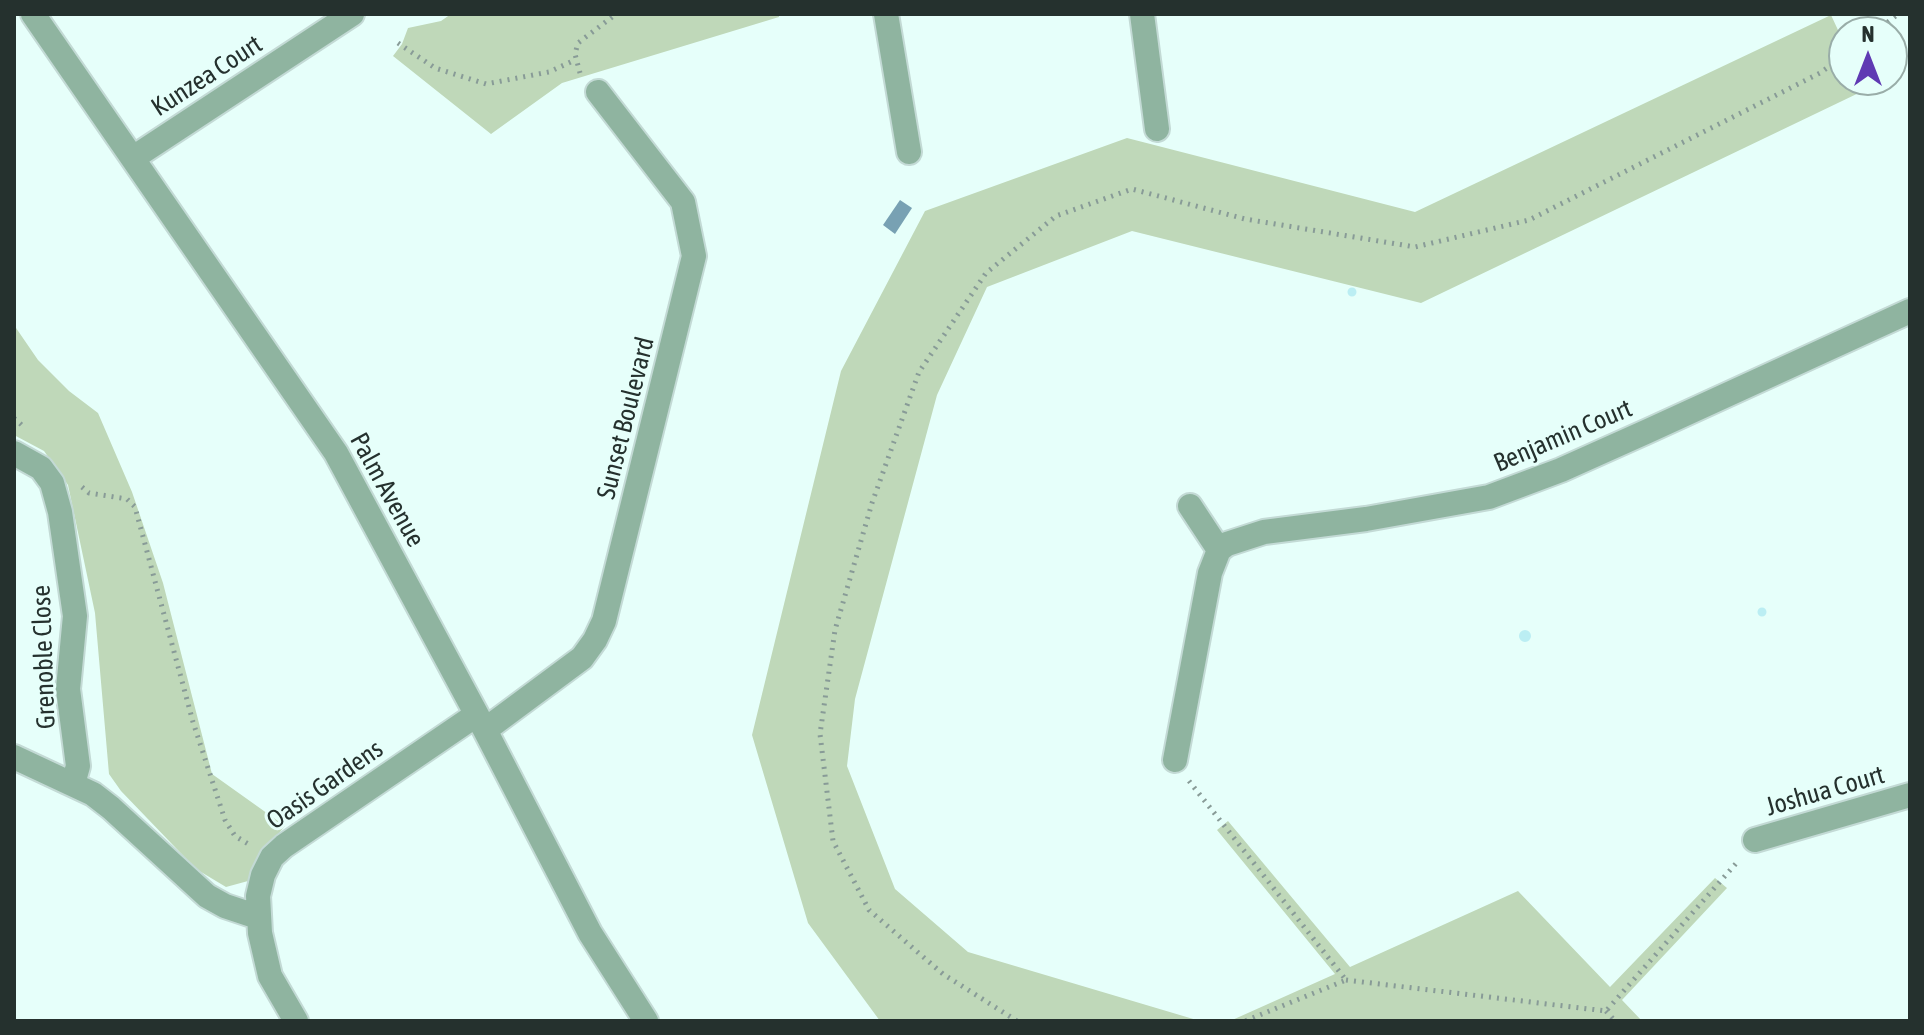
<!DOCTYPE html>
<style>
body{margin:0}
#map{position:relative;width:1924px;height:1035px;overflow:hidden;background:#e6fffa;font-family:"Asap Condensed",sans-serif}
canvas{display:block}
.frame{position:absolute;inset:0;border:16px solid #25312e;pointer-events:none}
.north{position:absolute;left:1828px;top:16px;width:80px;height:80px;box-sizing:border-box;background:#e6fffa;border:2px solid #99ada8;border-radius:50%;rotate:0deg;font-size:22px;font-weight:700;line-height:32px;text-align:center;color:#25312e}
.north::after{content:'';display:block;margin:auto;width:28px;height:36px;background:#5f3ab3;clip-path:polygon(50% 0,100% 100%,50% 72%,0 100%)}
</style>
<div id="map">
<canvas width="1924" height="1035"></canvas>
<div class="frame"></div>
<div class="north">N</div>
</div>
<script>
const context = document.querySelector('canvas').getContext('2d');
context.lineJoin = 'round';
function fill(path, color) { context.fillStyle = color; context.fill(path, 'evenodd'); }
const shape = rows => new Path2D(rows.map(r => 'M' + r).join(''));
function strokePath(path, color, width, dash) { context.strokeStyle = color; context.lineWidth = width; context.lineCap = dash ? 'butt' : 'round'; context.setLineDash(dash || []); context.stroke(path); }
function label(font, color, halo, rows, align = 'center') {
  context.font = font + ' "Asap Condensed",sans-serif'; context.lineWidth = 6; context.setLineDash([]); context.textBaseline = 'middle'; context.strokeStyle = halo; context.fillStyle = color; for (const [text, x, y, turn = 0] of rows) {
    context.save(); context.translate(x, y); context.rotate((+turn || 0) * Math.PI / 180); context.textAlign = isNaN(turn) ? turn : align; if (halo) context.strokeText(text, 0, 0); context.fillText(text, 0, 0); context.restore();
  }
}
const green = shape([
 [451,14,779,14,779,17,562,83,491,134,393,56,402,44,408,28,441,21],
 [1831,15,1844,43,1844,80,1861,80,1865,90,1421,303,1132,231,987,287,937,395,855,699,847,766,895,889,968,952,1200,1021,880,1021,808,923,752,735,841,371,925,211,1127,138,1415,212],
 [14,325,38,360,69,391,98,413,132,492,163,583,212,774,285,826,262,853,255,872,248,881,226,887,196,869,121,791,109,774,95,613,68,485,44,451,14,435],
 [1228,821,1350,967,1518,891,1610,987,1715,878,1727,888,1622,1000,1642,1021,1230,1021,1335,974,1217,830]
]);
const water = shape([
 [900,200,912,208,895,234,883,225]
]);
const building = shape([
 '1347.5 292a4.5 4.5 0 1 1 9 0a4.5 4.5 0 1 1-9 0Z',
 '1757.5 612a4.5 4.5 0 1 1 9 0a4.5 4.5 0 1 1-9 0Z',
 '1519 636a6 6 0 1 1 12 0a6 6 0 1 1-12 0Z'
]);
const path = shape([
 [1875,32,1898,14],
 [398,43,435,68,486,84,549,72,575,60],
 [580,73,575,54,578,43,616,14],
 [14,418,25,428],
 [82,487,89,493,127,499,135,507,193,722,225,820,235,836,250,845],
 [1189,781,1346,980,1245,1021],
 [1346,980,1606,1011,1739,860],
 [1606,1011,1615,1021],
 [1017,1021,943,974,869,910,833,841,820,734,835,630,872,503,919,372,986,273,1056,216,1132,189,1245,219,1415,247,1529,220,1820,73,1844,56]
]);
const minor = shape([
 [33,14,336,453,485,730,590,933,646,1021],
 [886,14,909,152],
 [1142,14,1157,129],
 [133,158,352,14],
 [14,453,41,468,52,483,60,512,75,616,68,689,78,766,73,784],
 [1190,506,1219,550],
 [485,730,582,658,595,640,604,621,694,256,683,202,598,92],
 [14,757,93,794,111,808,207,896,225,906,258,917],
 [1175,760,1210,573,1219,550,1227,544,1264,532,1366,519,1489,497,1561,470,1648,431,1910,311],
 [1755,840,1910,795],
 [296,1021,270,976,260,933,258,896,263,875,272,857,284,846,476,715]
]);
const streetNames = [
 ["Kunzea Court",207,76,-33],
 ["Sunset Boulevard",626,418,-76],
 ["Benjamin Court",1563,436,-23],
 ["Palm Avenue",387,490,61],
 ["Grenoble Close",44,657,-92],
 ["Oasis Gardens",325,785,-35],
 ["Joshua Court",1825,791,-16]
];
fill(green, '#bfd8b9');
fill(water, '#78a1b3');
fill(building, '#bbeef3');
strokePath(minor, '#c3dad5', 28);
strokePath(path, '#889b97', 5, [2, 6]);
strokePath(minor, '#8fb4a0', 24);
label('26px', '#25312e', '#e6fffa', streetNames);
</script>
